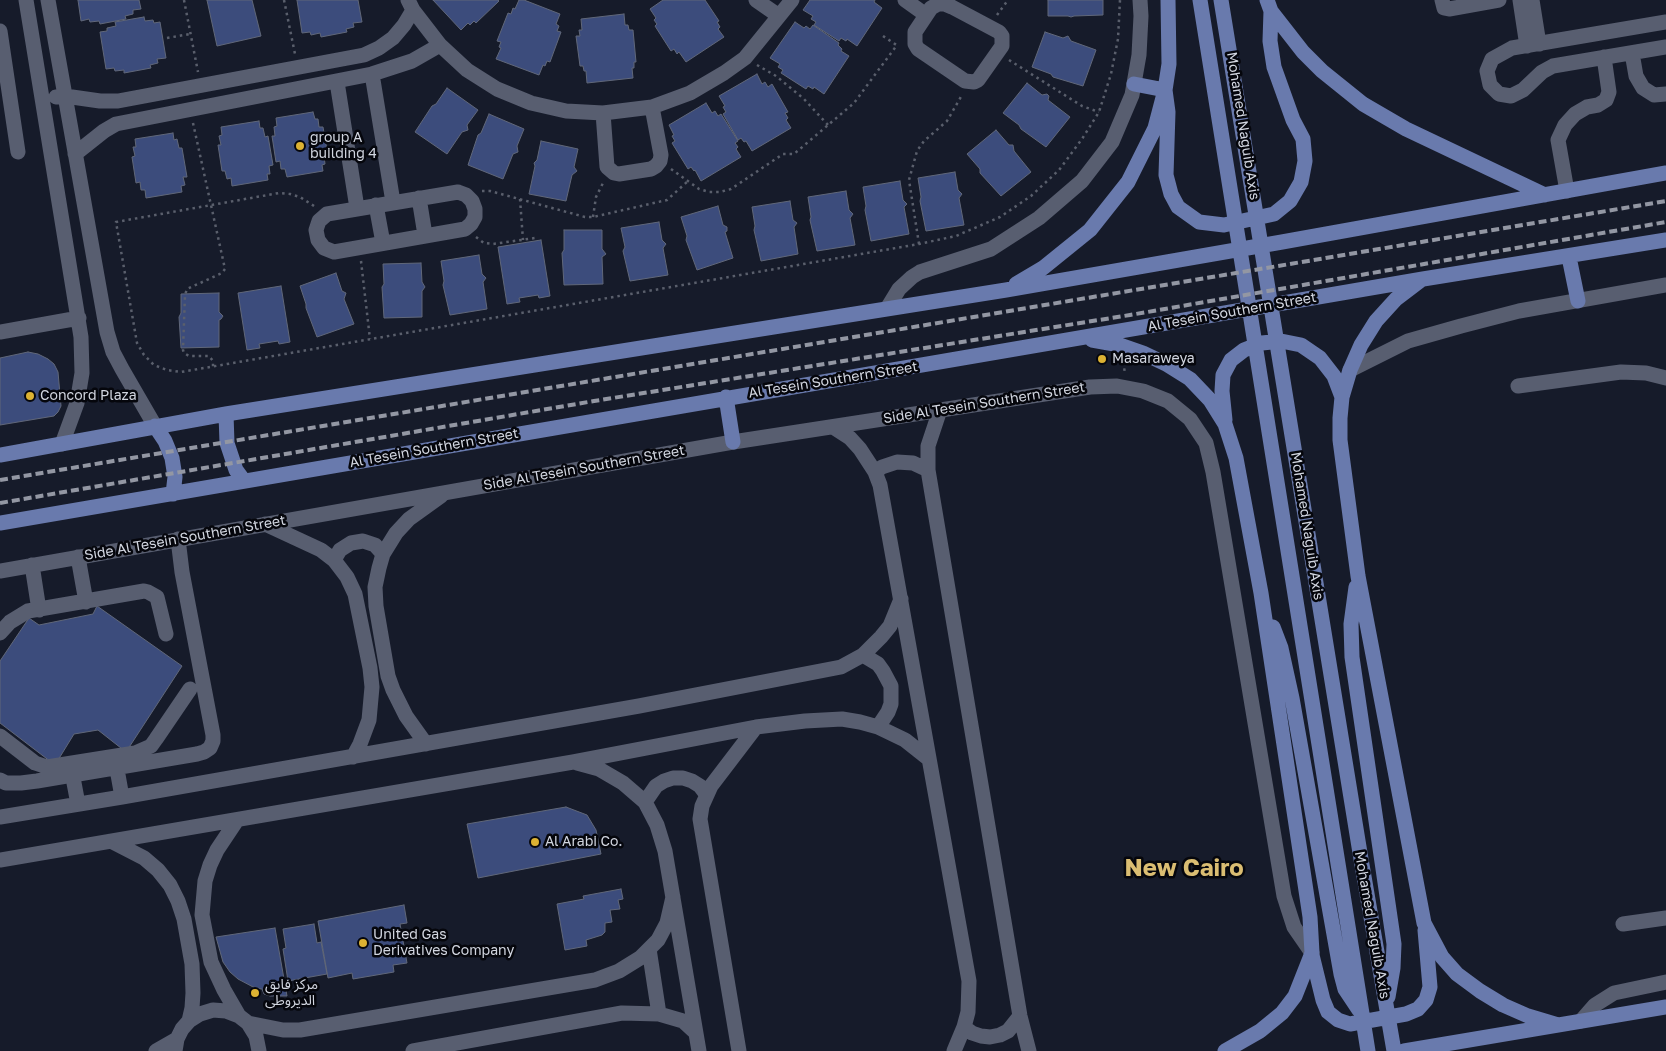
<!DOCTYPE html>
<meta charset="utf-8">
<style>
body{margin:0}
canvas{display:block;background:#161b2a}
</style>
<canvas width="1666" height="1051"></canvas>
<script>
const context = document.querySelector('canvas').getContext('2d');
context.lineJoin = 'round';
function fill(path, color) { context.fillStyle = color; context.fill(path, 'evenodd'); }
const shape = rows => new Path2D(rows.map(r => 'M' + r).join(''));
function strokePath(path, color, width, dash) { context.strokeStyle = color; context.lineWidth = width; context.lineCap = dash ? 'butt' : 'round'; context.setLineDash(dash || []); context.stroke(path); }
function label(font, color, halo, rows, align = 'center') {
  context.font = font + ' "Golos Text","Noto Sans Arabic",sans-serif'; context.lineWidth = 5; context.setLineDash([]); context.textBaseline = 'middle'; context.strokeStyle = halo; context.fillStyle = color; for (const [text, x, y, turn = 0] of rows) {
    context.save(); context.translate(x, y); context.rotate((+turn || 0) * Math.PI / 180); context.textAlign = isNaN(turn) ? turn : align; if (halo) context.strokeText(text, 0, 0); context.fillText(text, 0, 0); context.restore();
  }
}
const building = shape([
 [78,0,139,0,141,9,133,10,133,14,125,16,126,19,100,24,99,21,90,22,89,19,81,21,78,0],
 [207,0,252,0,261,36,217,46,207,0],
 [297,0,358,0,362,22,353,23,354,27,346,29,347,32,321,37,320,33,311,35,310,32,302,33,297,0],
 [433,0,498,0,499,1,476,23,474,21,470,25,468,23,461,30,433,0],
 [519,0,524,0,560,14,556,24,559,26,557,31,561,32,550,62,547,61,545,66,543,65,539,75,496,59,501,48,499,47,501,42,497,41,508,13,511,14,513,8,515,9,519,0],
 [663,0,705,0,719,21,717,22,720,27,718,29,724,37,686,62,679,52,677,54,674,49,671,51,655,26,657,24,654,20,656,18,650,9,663,0],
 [810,0,875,0,874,2,882,8,857,46,847,39,846,41,841,38,839,41,814,25,816,22,811,19,813,16,803,10,810,0],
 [1048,0,1103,0,1103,15,1074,16,1071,17,1068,16,1048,16,1048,0],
 [624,14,625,25,628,25,629,30,633,30,636,62,634,62,634,68,632,68,633,78,587,83,586,71,584,71,583,66,580,66,576,36,580,36,579,30,582,30,581,19,624,14],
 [144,17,145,21,153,20,154,23,160,22,166,58,157,59,158,63,150,65,151,68,124,73,124,70,115,71,114,68,106,69,100,32,107,31,107,28,116,26,115,22,144,17],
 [795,22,804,28,806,26,810,29,813,25,839,43,838,45,842,49,841,51,849,56,824,94,814,87,813,89,808,86,806,89,781,73,783,70,778,67,780,64,770,58,795,22],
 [1045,32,1063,38,1068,36,1071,41,1096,50,1083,86,1053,77,1051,74,1032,67,1045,32],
 [757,74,762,84,765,82,768,87,772,84,788,112,785,113,788,118,786,120,791,128,752,151,746,141,744,142,741,138,738,140,723,114,726,112,723,107,725,106,719,96,757,74],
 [1027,83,1042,95,1047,94,1049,96,1048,100,1070,117,1046,147,1021,129,1019,125,1003,113,1027,83],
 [447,88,478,110,467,125,468,130,462,132,447,154,415,132,432,106,436,104,447,88],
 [706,103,712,113,715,111,718,116,721,114,738,141,735,143,738,147,736,149,741,157,701,181,695,170,694,171,691,167,688,169,672,143,675,141,672,136,674,135,669,125,706,103],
 [313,112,315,119,318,119,319,127,323,127,328,156,324,156,325,164,322,165,323,171,287,177,285,169,281,169,280,161,276,162,272,136,275,136,274,127,277,126,276,118,313,112],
 [489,114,524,129,517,146,518,152,513,154,503,179,468,165,478,135,481,133,489,114],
 [259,121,260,128,263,128,265,137,268,136,273,165,269,166,270,174,267,174,268,180,232,186,231,178,227,179,225,171,222,171,218,145,221,145,219,136,222,135,221,127,259,121],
 [996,130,1009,145,1013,145,1014,151,1031,172,1001,196,980,173,980,169,967,154,996,130],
 [173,133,174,140,177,139,179,148,182,148,187,177,183,177,185,185,181,186,182,192,146,198,145,190,141,190,140,182,136,183,132,157,135,156,133,147,136,147,135,139,173,133],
 [541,141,578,149,574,167,577,171,572,175,566,201,529,194,535,166,534,163,537,160,541,141],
 [955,172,958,190,962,194,959,198,964,225,926,231,920,201,921,197,918,178,955,172],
 [900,181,903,200,907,204,904,207,909,234,871,241,865,210,866,206,863,187,900,181],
 [846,191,849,210,853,214,850,218,855,245,817,251,810,220,811,217,808,197,846,191],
 [790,201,793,220,797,223,794,227,798,254,761,261,754,230,755,226,752,207,790,201],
 [718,206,723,225,727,227,727,231,725,232,733,258,697,270,686,240,687,236,681,217,718,206],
 [659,222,662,240,666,244,663,248,668,275,630,281,623,251,625,247,621,228,659,222],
 [564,230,602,230,602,249,606,254,602,257,603,284,564,285,562,253,564,250,564,230],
 [541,240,550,296,539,298,538,295,519,298,520,302,507,304,498,247,541,240],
 [479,255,482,274,486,278,483,282,487,309,450,315,443,285,444,281,441,261,479,255],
 [421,263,422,282,425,287,422,291,422,317,384,318,382,287,384,284,383,264,421,263],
 [336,273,342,291,346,293,344,299,354,324,317,337,306,308,306,304,300,286,336,273],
 [281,286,290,342,279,344,278,341,259,344,260,348,247,350,238,293,281,286],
 [219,293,219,312,223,316,221,319,219,320,219,347,181,348,179,317,181,313,181,294,219,293],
 [28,352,38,354,48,359,54,364,58,372,61,406,58,412,54,416,0,425,0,358,28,352],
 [97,606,182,666,126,752,98,730,74,734,55,765,0,723,0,661,29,618,39,625,93,614,97,606],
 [566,807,587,815,596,830,601,854,478,878,467,824,566,807],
 [621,889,623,899,618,900,620,909,610,910,612,922,605,923,605,932,602,935,586,940,587,946,565,950,557,904,584,899,583,896,621,889],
 [404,905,407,923,400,924,407,963,393,965,394,972,353,979,352,973,328,978,318,921,404,905],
 [314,924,317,943,321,942,327,974,288,981,283,949,286,948,283,929,314,924],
 [275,928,287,996,270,996,264,994,262,989,255,988,238,979,230,972,223,962,216,937,275,928]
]);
const path = shape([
 [184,0,198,72],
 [284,0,295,54],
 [997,15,1008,0],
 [883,36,898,46],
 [167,38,190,34],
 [1009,60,1082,106,1099,112],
 [757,65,776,76,804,99,828,125],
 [193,123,225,269,222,273,187,289,185,295,183,350,184,353,189,356,209,356,213,361,213,367],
 [671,169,699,189,709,192,720,192,731,189,783,154,794,154,854,103,897,45],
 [482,191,490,191,585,217,593,217,667,200,688,181],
 [520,199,523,240],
 [314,206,300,197,290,194,279,193,116,222,137,343,144,355,154,365,167,370,181,372,919,244,956,236,1000,217,1031,196,1059,170,1082,139,1099,112,1111,74,1118,39,1120,0],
 [593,217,596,197,603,183],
 [476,237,484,243,493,244,535,238],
 [919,244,909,180,917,151,924,141,947,121,962,95],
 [361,261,370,339],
 [1123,362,1125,373]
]);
const minor = shape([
 [26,0,81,337,82,373,77,403,62,444],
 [48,0,107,332,113,352,122,369,155,426],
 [408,0,413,10,440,45,467,70,497,89,531,103,566,111,603,113,652,107,690,93,724,73,745,58,792,0],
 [756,0,779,16],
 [905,0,926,15],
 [1442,0,1444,8,1449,9,1499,0],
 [1520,0,1527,46],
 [1532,0,1539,44],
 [938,4,945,4,952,7,999,32,1002,36,1002,46,978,80,974,82,965,81,918,49,915,44,915,32,931,8,938,4],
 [1666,22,1512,48,1492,59,1487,71,1490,85,1499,94,1511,96,1523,90,1542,72,1553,66,1666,47],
 [0,31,18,152],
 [1632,53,1636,76,1643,88,1654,95,1666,94],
 [372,74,393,202],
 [337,82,357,208],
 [56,97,65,96,100,101,118,101,364,55,379,48,393,38,404,25,413,10],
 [603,113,607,167,614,173,619,174,651,169,656,166,660,161,661,155,652,107],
 [75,154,104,131,116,124,372,74,412,61,440,45],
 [1567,191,1558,140,1565,125,1575,114,1587,107,1598,105,1606,100,1609,92,1604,57],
 [458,192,466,195,472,201,475,209,475,217,471,224,465,229,334,252,324,248,318,240,316,230,319,221,327,214,458,192],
 [419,198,425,235],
 [376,205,383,243],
 [888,307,899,289,912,277,920,272,991,249,1039,218,1082,181,1112,142,1132,95,1139,55,1141,16,1140,0],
 [0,332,79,318],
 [1350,370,1408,341,1461,326,1519,311,1666,285],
 [1518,386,1621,372,1646,373,1666,378],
 [940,410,928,446,928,470,1020,1016,1029,1051],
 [833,427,850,438,860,449,875,472,880,485,969,981,968,1012,964,1027,954,1051],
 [875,472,882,467,897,462,913,463,928,470],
 [265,524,321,550,334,560,347,577,355,594,370,668,372,687,369,720,360,744,353,757],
 [78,557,86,602],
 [334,560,340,550,351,543,363,541,375,545,383,554],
 [32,565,39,610],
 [0,571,733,442,1090,387,1117,386,1143,391,1168,401,1190,419,1206,443,1213,472,1284,896,1294,927,1312,953],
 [0,633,10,622,28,611,144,591,148,592,157,597,166,634],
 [863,655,878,664,883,671,891,686,891,704,888,712,878,727],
 [0,736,35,763,47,767,135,753,151,746,156,739,190,689],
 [426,744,406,716,393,690,388,676,376,606,375,587,379,568,383,554,396,533,409,519,441,496],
 [115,758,122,797],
 [577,763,599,769,623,783,645,802,657,825,665,851,699,1051],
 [71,767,78,804],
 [0,780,6,783,21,783,37,781,197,754,204,752,210,748,213,741,213,735,182,572,178,539],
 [645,802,656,786,664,781,673,778,683,778,692,781,700,786,706,794],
 [0,817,122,797,639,706,841,667,863,655,881,637,890,626,901,599],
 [237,820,217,850,210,865,205,881,202,915,211,962,224,990,239,1016],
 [111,841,144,858,158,870,170,885,178,901,184,919,192,964,193,993,192,1008,189,1021],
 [0,860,573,762,756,727,805,721,842,719,860,722,878,727,905,740,929,759],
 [1623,924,1666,918],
 [649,949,659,1014],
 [1581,1021,1595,1005,1614,993,1666,982],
 [248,1023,283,1030,300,1030,595,980,619,971,640,958,658,940,667,923,673,897],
 [964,1027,972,1033,981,1036,990,1037,1000,1035,1008,1031,1020,1016],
 [156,1051,177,1039],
 [175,1051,177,1039,182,1029,189,1021,200,1014,213,1010,226,1011,239,1016,248,1023,256,1036,259,1051],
 [413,1051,622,1013,659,1014,683,1021,695,1032],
 [739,1051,700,819,702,806,711,786,756,727]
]);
const major = shape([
 [1200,0,1368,1051],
 [1221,0,1361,859,1394,1051],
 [1267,0,1271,11,1303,52,1322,71,1363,104,1406,129,1545,195],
 [1134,84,1165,90],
 [1165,90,1168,112,1166,175,1171,194,1178,207,1199,222,1224,225,1274,214,1290,201,1301,182,1305,161,1303,139,1293,120,1274,67,1270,41,1271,11],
 [1569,257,1578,301],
 [1421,280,1396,299,1376,321,1361,345,1350,370,1342,397,1340,418,1340,440,1358,576,1424,923,1442,957,1457,974,1480,991,1503,1005,1528,1016,1558,1025],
 [1016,284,1043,268,1090,230,1128,182,1155,128,1165,90,1169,64,1168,0],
 [1092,340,1120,345,1143,353,1166,364,1190,379,1210,400,1225,424,1236,458,1261,593,1310,917,1312,953,1295,996,1282,1013,1260,1031,1225,1051],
 [726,397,733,442],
 [226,414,227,443,236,470,244,481],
 [1225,420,1222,391,1223,375,1231,360,1244,350,1262,343,1281,341,1301,345,1320,358,1334,376,1342,397],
 [155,426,165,441,172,458,175,477,173,494],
 [0,455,226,414,1006,290,1282,242,1666,173],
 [0,523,1423,279,1666,240],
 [1356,587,1351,624,1352,657,1394,944,1393,968,1388,997],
 [1273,627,1281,648,1292,698,1341,974,1345,989,1359,1010],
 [1312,955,1323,1000,1328,1012,1338,1020,1350,1024,1406,1014,1418,1009,1426,1000,1430,987,1425,930],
 [1404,1051,1666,1007]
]);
const rail = shape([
 [0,480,1666,201],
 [0,503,594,401,1130,315,1666,222]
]);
const markers = [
 [300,146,5,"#dcb233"],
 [1102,359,5,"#dcb233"],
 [30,396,5,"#dcb233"],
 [535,842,5,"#dcb233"],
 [363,943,5,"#dcb233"],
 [255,993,5,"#dcb233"]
];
const streetNames = [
 ["Mohamed Naguib Axis",1243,126,81],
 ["Al Tesein Southern Street",1232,312,-10],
 ["Al Tesein Southern Street",833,380,-9],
 ["Side Al Tesein Southern Street",984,403,-9],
 ["Al Tesein Southern Street",434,448,-10],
 ["Side Al Tesein Southern Street",584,468,-10],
 ["Mohamed Naguib Axis",1307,526,81],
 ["Side Al Tesein Southern Street",185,538,-10],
 ["Mohamed Naguib Axis",1372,925,80]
];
const poiNames = [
 ["group A",310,138],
 ["building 4",310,154],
 ["Masaraweya",1112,359],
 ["Concord Plaza",40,396],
 ["Al Arabi Co.",545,842],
 ["United Gas",373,935],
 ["Derivatives Company",373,951],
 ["مركز فايق",265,985],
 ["الديروطى",265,1001]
];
const townNames = [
 ["New Cairo",1184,868]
];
fill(building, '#3c4c7c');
strokePath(building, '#606779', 1);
strokePath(path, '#5a5f6c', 2.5, [2.5, 4]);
strokePath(minor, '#585e70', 15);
strokePath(major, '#697aad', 15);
strokePath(rail, '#9397a3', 4, [8, 4]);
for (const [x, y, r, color] of markers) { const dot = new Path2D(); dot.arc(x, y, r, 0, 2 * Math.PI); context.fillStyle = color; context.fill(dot); strokePath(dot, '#05060c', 2); }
label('14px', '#d2d6e0', '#05060c', streetNames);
label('14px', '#d2d6e0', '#05060c', poiNames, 'left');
label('bold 24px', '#dabd72', '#05060c', townNames);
</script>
